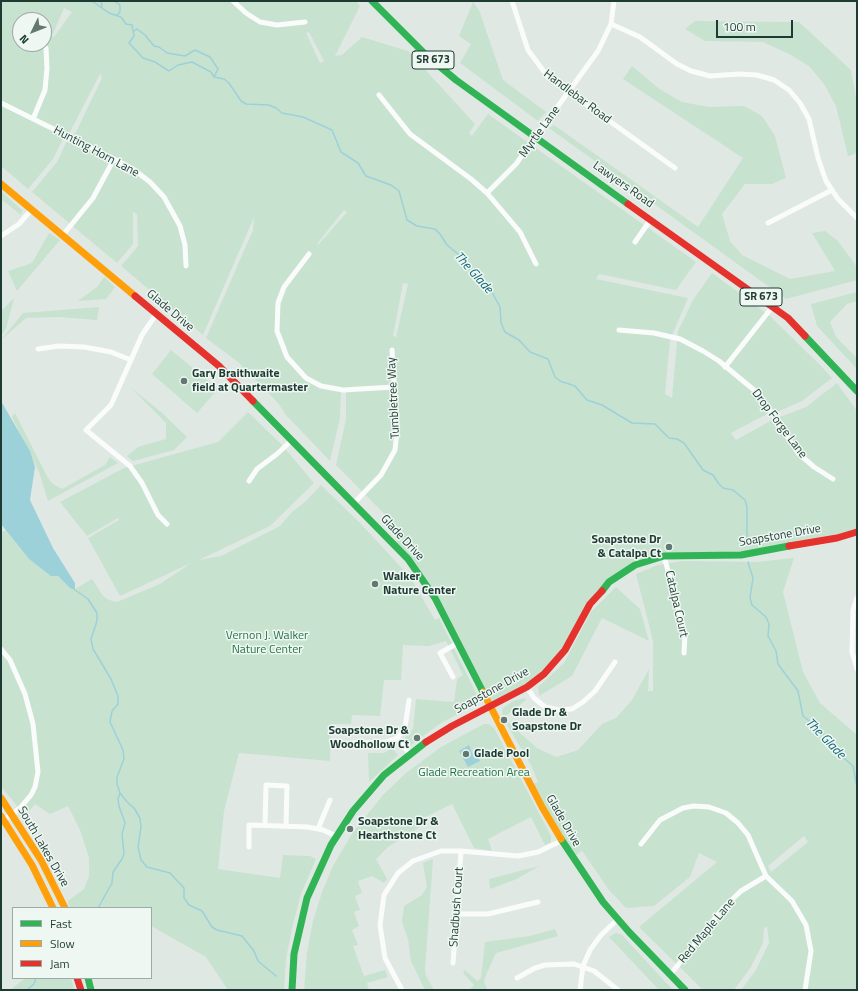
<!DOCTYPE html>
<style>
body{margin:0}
#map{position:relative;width:858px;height:991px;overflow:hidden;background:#e0e8e4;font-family:"Titillium Web",sans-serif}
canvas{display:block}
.frame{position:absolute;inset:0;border:2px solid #1e3b33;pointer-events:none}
.legend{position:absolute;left:12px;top:907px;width:140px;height:72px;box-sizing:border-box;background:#eef7f2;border:1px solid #9baca6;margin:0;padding:5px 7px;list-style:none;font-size:12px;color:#1e3b33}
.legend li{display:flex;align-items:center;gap:8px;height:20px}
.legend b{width:20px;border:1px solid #9baca6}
.north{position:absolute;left:12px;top:12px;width:40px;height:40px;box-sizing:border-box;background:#eef7f2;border:1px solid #9baca6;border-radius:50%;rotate:227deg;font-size:11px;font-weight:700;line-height:16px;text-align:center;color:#1e3b33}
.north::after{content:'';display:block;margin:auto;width:14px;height:18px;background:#627871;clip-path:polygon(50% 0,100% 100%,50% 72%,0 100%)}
.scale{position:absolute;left:716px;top:20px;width:77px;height:18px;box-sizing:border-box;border:2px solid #1e3b33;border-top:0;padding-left:5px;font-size:12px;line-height:14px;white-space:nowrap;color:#1e3b33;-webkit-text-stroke:3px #eef7f2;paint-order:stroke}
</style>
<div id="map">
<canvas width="858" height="991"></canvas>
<div class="frame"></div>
<ul class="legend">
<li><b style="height:5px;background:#30b455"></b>Fast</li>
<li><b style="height:5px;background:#ff9f0a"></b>Slow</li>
<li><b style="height:5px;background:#e5322d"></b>Jam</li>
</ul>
<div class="north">N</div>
<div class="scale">100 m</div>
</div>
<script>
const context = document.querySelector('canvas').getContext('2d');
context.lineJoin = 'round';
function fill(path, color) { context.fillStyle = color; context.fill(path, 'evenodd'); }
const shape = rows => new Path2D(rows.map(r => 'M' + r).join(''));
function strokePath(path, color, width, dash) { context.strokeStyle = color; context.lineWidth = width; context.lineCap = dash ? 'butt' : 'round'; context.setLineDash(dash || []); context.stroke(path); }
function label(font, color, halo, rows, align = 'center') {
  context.font = font + ' "Titillium Web",sans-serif'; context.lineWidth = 3; context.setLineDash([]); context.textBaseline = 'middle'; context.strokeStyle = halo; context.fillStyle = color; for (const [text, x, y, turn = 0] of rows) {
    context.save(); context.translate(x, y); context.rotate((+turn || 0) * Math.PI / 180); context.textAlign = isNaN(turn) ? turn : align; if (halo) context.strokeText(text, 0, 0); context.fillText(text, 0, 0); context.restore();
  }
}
const green = shape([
 [1,1,356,1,360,6,335,56,342,55,362,37,408,51,475,124,469,133,472,136,488,114,696,262,676,290,599,274,596,279,688,298,670,340,665,394,672,398,678,331,693,300,712,273,770,316,821,366,832,378,802,401,779,411,767,414,731,433,736,440,772,420,806,407,837,383,857,411,857,532,741,555,648,560,604,587,571,639,540,678,490,706,435,598,394,544,404,534,336,465,346,419,346,390,341,390,340,418,330,461,286,415,278,403,238,362,206,338,253,230,254,217,203,335,121,266,138,246,137,214,133,212,133,244,117,263,32,192,57,162,67,141,76,132,102,78,100,74,71,130,63,139,53,159,28,189,1,166],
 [64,8,72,12,54,37,52,36],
 [20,20,44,20,44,44,20,44],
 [309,32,324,61,323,62,320,63,306,33],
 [344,210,347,212,318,245,317,244],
 [403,283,408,284,396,337,393,336],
 [473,2,479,10,503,80,546,112,538,121,460,63,471,44,459,36],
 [695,21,799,22,851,70,857,103,857,150,855,154,848,156,836,106,824,84,809,66,789,54,763,42,705,41,685,29],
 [632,66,658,88,682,102,709,107,744,106,762,116,775,136,786,178,772,184,745,184,722,214,730,241,742,255,790,279,835,271,812,233,825,231,838,241,854,263,857,267,857,280,786,299,549,128,554,125,698,227,743,158,623,79],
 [1,191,22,210,21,215,1,199],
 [49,233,60,240,17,291,8,271,32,263],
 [104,277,115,287,106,299,78,301,97,287],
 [857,292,857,301,847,304,830,322,836,337,857,358,857,369,817,326,811,304],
 [14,298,6,329,1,336,1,311],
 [99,307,97,320,58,317,26,318,1,340,23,313],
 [171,350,218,389,197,413,152,374],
 [130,387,161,412,187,437,174,450,133,461,127,456,138,447,166,439,166,423],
 [248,412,282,445,314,483,270,526,199,560,221,556,280,526,292,512,305,502,321,485,361,524,410,577,435,620,439,618,478,697,478,702,475,705,441,723,411,745,405,738,413,729,416,699,454,702,457,679,463,675,446,641,429,646,403,645,401,680,384,680,380,716,352,715,351,724,331,724,330,761,239,753,224,811,218,869,280,878,283,855,310,856,316,859,301,894,293,924,286,959,284,990,228,990,206,957,151,926,151,908,70,908,68,901,84,889,89,876,89,858,80,830,68,806,50,814,35,804,25,816,1,786,1,533,6,530,29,559,58,576,70,588,75,589,92,579,103,596,109,600,117,602,160,584,191,563,120,596,88,538,119,520,118,518,87,536,60,502,124,468,218,442],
 [15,413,48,478,53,484,62,489,105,465,110,457,118,463,48,501,39,472,12,417],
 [794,558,783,592,803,672,820,703,857,735,857,990,741,990,756,970,769,943,767,926,764,929,763,943,751,967,734,990,703,990,639,927,717,862,699,853,690,877,654,906,626,908,609,890,582,851,572,858,530,785,538,782,531,765,503,718,502,711,503,708,513,701,524,698,526,700,503,718,537,748,556,757,578,750,602,724,616,718,632,700,649,669,648,691,653,691,653,641,636,574,658,565,683,561,756,562],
 [804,836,808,842,771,872,768,866],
 [616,587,640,609,649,641,602,618,572,676,539,696,538,687,564,663,591,612],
 [484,724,489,724,494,728,551,836,551,842,545,845,531,817,488,839,492,851,474,848,452,804,417,821,420,827,388,847,376,859,387,879,384,883,372,876,358,881,362,893,355,896,360,910,354,912,359,926,352,930,358,945,353,946,364,976,385,970,388,977,367,983,369,990,304,990,307,953,313,921,322,892,333,866,353,832,383,795,406,773,441,747],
 [392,748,398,755,369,782,368,753,384,753],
 [433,859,425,969,426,976,434,990,425,990,411,961,408,939,402,922,404,906,422,895,427,887,423,863],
 [539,866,517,879,490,889,489,879],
 [555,929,558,936,496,953,486,975,484,981,487,990,469,990,474,985,463,973,465,970,477,981,481,978,485,942,530,936],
 [616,933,622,935,673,990,659,990,609,937],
 [25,978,71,978,74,990,10,990]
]);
const water = shape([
 [1,401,30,451,35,467,30,500,53,548,75,583,75,590,70,588,58,576,51,576,29,559,1,524],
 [469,745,474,758,478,757,480,761,468,767,459,751]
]);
const stream = shape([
 [92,1,109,13,121,17,126,24,132,25,134,36,129,43,143,58,155,62,169,71,178,65,192,62,211,72,214,77,224,79,229,83,241,101,246,104,269,105,276,108,282,113,303,117,332,130,341,152,358,163,366,176,391,185,399,191,407,220,417,226,435,229,440,234,447,245,458,254,478,281,492,292,500,307,501,323,505,332,519,340,530,352,548,359,555,377,560,381,575,386,587,400,602,405,632,423,655,424,669,438,677,439,684,443,703,470,713,475,719,484,723,488,733,490,745,500,747,507,747,544],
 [101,1,102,7],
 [114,1,120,5,120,12,117,15],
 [134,31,137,29,145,35,154,46,159,47,167,53,185,56,195,50,210,57,218,69,214,77],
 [748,562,753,578,750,598,752,605,766,617,769,624,768,636,776,651,778,664,798,691,803,716,818,728,823,733,830,746,853,766,857,787],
 [75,590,88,599,97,613,97,621,91,639,93,649,111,679,118,696,118,704,112,711,110,722,123,750,124,759,117,777,117,784,120,793,127,802,134,808,140,818,141,827,138,847,141,860,147,867,170,873,184,888,184,898,189,905,202,911,212,927,217,930,242,936,254,951,258,961,276,976],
 [98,908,112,883,113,872,122,859,124,854,122,834,125,823,119,806,118,799,120,793],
 [27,990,34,984,36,978]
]);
const street = shape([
 [233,1,246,13,260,22,277,25,305,22],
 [512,1,528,50,548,77,675,168],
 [611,24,640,37,677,64,691,71,710,76,739,74,757,75,774,80,789,90,800,103,809,119,818,158,826,181,838,199,857,218],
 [379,95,410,134,471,179,487,193,520,232,536,264],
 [1,103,114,159,133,169,150,182,164,197,180,226,185,245,186,266],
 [33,119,45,90,47,68,46,48],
 [487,193,516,164,598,51,611,24,614,1],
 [768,223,832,190],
 [63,235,93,198,114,159],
 [1,236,19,224,32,209],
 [635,242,651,219],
 [309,254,284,287,278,303,277,331,287,357,306,378,321,386,343,390,394,387],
 [157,313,142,335,111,405,86,430,130,466,142,483,158,515,167,524],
 [619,330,654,333,680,339,703,351,719,361,760,395,798,453,814,467,833,479],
 [38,349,59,346,84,347,111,352,131,360],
 [725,367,773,306],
 [249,481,257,469,277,454,292,440],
 [354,503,381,475,395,450,397,431,392,350],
 [664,556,685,634,684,653],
 [857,598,853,610,852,652,857,669],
 [1,649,10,660,25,694,33,724,38,772,35,787,31,795,20,808,4,820],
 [453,677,440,653,458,643],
 [527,687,534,698,545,707,559,710,572,709,583,702,595,691,615,662],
 [397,738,405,728,409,700],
 [353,743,386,742,397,738,409,753],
 [265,824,266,785,287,786,286,825],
 [318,829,330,800],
 [641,844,660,820,683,808,694,806,709,807,726,813,738,823,748,835,766,876,792,901,806,925,811,951,805,990],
 [249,847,249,825,308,827,323,830,336,836],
 [457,914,488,914,538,902],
 [453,963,461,851],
 [670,975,723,908,741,891,766,876],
 [517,978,535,968,545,965,574,964,594,971,618,990],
 [402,990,385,958,380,925,384,895,398,873,413,861,441,851,461,851,518,856,538,852,561,841],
 [580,990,583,966,590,950,601,935,618,919]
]);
const fast = shape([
 [372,1,426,55,456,80,628,204],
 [805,336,857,391],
 [253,401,408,559,435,598,483,692],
 [602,591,609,582,635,565,664,556,741,555,789,546],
 [561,839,603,902,629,932,685,990],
 [88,978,91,990],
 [292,990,294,954,307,898,331,845,353,811,384,775,426,742]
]);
const slow = shape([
 [1,184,135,296],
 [483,692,542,807,561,839],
 [1,798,41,860,65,908],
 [1,816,32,865,53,908]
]);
const jam = shape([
 [628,204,788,318,805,336],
 [135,296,219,366,253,401],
 [789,546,837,538,857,532],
 [426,742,452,726,527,687,544,674,565,650,590,604,602,591],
 [77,978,81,990]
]);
const markers = [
 [184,381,4,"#627871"],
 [669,547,4,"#627871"],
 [375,584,4,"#627871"],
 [504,720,4,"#627871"],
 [417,738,4,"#627871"],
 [466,754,4,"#627871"],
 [350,829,4,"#627871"]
];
const shields = [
 [433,60,42],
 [761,297,42]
];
const shieldNames = [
 ["SR 673",433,60],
 ["SR 673",761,297]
];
const streetNames = [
 ["Handlebar Road",577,97,37],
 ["Myrtle Lane",540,132,-54],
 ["Hunting Horn Lane",96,152,28],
 ["Lawyers Road",623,185,35],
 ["Glade Drive",170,311,40],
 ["Tumbletree Way",394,398,-93],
 ["Drop Forge Lane",779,424,53],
 ["Soapstone Drive",780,536,-10],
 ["Glade Drive",402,538,47],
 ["Catalpa Court",676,604,77],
 ["Soapstone Drive",492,691,-29],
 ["Glade Drive",563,821,60],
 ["South Lakes Drive",43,847,60],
 ["Shadbush Court",457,907,-86],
 ["Red Maple Lane",707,931,-50]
];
const poiNames = [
 ["Gary Braithwaite",192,374],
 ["field at Quartermaster",192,388],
 ["Soapstone Dr",661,540,"right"],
 ["& Catalpa Ct",661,554,"right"],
 ["Walker",383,577],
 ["Nature Center",383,591],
 ["Glade Dr &",512,713],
 ["Soapstone Dr",512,727],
 ["Soapstone Dr &",409,731,"right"],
 ["Woodhollow Ct",409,745,"right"],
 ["Glade Pool",474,754],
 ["Soapstone Dr &",358,822],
 ["Hearthstone Ct",358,836]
];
const parkNames = [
 ["Vernon J. Walker",267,636],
 ["Nature Center",267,650],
 ["Glade Recreation Area",474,773]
];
const waterNames = [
 ["The Glade",473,273,48],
 ["The Glade",825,739,46]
];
fill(green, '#c8e2d0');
fill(water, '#9dd1da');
strokePath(stream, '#9dd1da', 1.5);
strokePath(street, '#fafcfb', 5);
strokePath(fast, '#30b455', 7);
strokePath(slow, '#ff9f0a', 7);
strokePath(jam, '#e5322d', 7);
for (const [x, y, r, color] of markers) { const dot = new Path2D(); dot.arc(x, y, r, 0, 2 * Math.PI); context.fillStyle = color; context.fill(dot); strokePath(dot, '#eef7f2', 1.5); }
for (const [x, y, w] of shields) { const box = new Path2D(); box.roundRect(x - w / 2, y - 9, w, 18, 3); context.fillStyle = '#eef7f2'; context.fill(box); strokePath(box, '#1e3b33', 1); }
label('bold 11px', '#1e3b33', null, shieldNames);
label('12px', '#1e3b33', '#eef7f2', streetNames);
label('bold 12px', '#1e3b33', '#eef7f2', poiNames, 'left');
label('12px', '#257445', '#eef7f2', parkNames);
label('italic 13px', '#14697a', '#eef7f2', waterNames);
</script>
